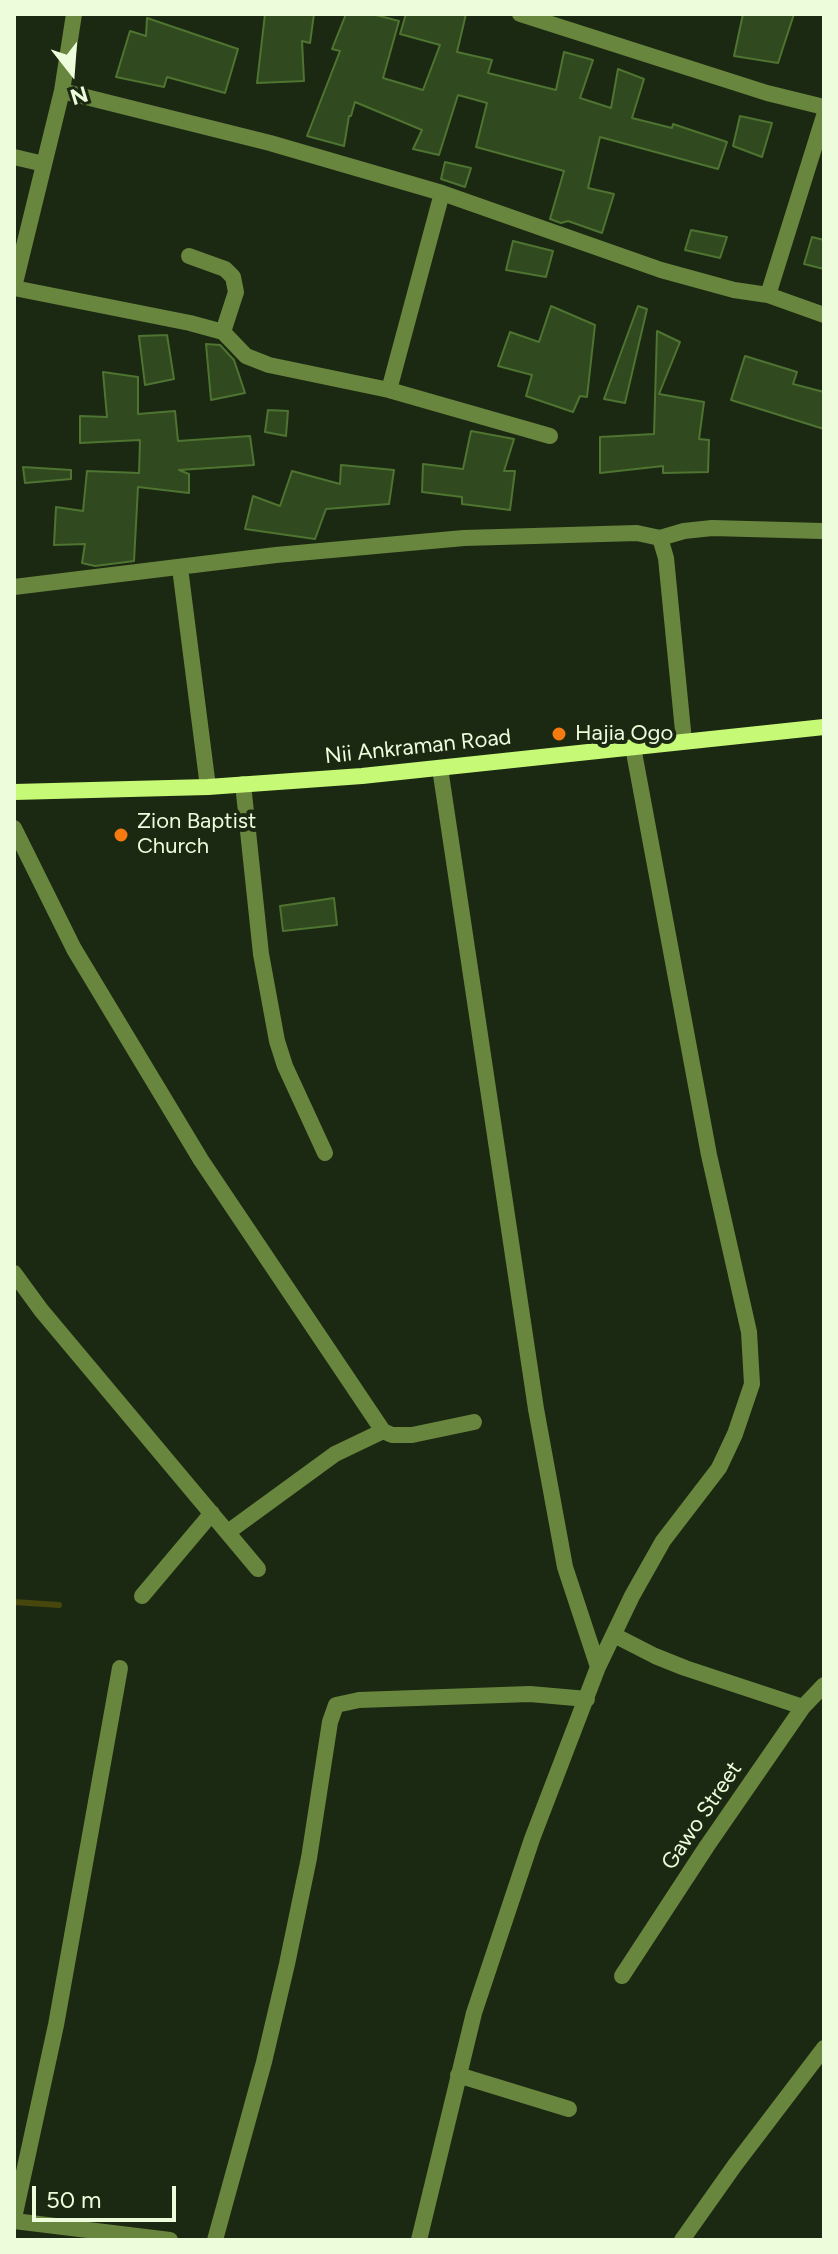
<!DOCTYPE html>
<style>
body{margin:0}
#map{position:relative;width:838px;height:2254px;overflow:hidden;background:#1c2912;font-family:Figtree,sans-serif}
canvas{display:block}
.frame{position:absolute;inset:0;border:16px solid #edfddb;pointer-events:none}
.north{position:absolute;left:32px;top:32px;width:80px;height:80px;-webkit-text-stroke:6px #1c2912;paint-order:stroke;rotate:163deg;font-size:22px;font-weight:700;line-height:32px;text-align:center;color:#edfddb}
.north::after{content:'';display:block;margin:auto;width:28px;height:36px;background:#edfddb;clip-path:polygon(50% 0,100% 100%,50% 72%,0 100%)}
.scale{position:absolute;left:32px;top:2186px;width:144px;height:36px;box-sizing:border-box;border:4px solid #edfddb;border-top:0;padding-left:10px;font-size:24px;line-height:28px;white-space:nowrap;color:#edfddb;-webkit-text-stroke:6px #1c2912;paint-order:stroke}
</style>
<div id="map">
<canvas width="838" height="2254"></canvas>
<div class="frame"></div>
<div class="north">N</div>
<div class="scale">50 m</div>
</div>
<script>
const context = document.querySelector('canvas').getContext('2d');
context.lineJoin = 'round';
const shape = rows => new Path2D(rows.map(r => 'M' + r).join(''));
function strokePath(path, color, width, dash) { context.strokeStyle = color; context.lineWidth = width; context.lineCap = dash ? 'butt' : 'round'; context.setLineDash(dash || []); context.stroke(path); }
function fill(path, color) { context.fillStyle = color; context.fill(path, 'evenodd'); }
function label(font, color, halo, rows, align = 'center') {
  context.font = font + ' Figtree,sans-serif'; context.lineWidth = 8; context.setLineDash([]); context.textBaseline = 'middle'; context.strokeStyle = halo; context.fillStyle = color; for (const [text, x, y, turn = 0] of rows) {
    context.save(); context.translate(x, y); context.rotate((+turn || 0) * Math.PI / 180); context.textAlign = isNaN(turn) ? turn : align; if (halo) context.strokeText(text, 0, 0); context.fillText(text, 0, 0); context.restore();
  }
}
const stream = shape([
 [14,1602,59,1605]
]);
const building = shape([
 [265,14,314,14,310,43,302,41,304,81,257,83,265,14],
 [346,14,372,14,399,21,383,78,423,90,440,45,400,34,406,14,466,14,457,52,492,60,488,73,556,90,564,52,593,60,580,98,611,108,618,69,644,79,632,118,672,128,673,124,727,142,718,169,600,137,588,188,614,194,602,233,568,221,561,223,550,219,564,171,476,147,487,103,458,95,439,155,413,149,422,130,355,102,351,116,349,116,344,146,307,136,340,51,332,49,346,14],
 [743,14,794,14,778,63,734,56,743,14],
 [147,18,238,49,225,93,167,77,164,87,116,77,130,31,146,36,147,18],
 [740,116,772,123,762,157,733,146,740,116],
 [445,162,471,168,465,187,441,179,445,162],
 [691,230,727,237,720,258,685,250,691,230],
 [812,237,824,240,824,269,804,264,812,237],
 [513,241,553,251,546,277,506,270,513,241],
 [551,306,595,325,587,397,580,396,573,412,526,396,532,375,498,366,510,332,539,342,551,306],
 [638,306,647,309,625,403,604,399,638,306],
 [657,331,680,342,659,394,704,402,699,439,709,440,708,472,663,473,663,466,600,473,600,437,654,434,657,331],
 [167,335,174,379,145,385,139,336,167,335],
 [206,344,220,345,234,360,245,393,211,400,206,344],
 [745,356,797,372,793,384,824,392,824,429,731,400,745,356],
 [103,372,138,377,138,414,175,411,178,441,250,436,254,465,179,470,189,474,189,493,138,487,134,561,95,566,82,563,85,544,54,545,56,507,83,511,87,471,139,473,140,440,80,443,80,416,107,417,103,372],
 [268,410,288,411,286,436,265,432,268,410],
 [471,431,514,439,504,471,515,471,510,510,462,504,462,497,422,492,423,464,463,469,471,431],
 [341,465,394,470,389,504,326,509,315,539,245,529,253,496,280,506,292,471,340,484,341,465],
 [23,467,71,470,71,479,25,483,23,467],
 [334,898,337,925,283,931,280,906,334,898]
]);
const street = shape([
 [520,14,767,93,824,107],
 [62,91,270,143,442,193,661,270,734,290,768,295,824,315],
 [14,157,44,164],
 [189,256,225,269,233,277,236,292,223,332],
 [14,287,62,91,74,14],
 [14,288,190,323,223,332,246,356,269,365,389,390,550,436],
 [768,295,824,116],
 [389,390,442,193],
 [660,538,684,531,712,528,822,531],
 [180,568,208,787],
 [14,587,276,555,464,538,637,533,660,538,666,558,684,741],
 [440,768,536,1409,565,1567,598,1667,632,1596,663,1541,719,1468,735,1434,752,1384,749,1332,709,1155,633,747],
 [243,784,261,954,277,1041,285,1066,325,1153],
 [14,828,74,949,201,1160,383,1431,392,1435,412,1435,474,1422],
 [14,1273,41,1310,258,1569],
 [228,1532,335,1454,383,1431],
 [142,1596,212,1513],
 [614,1635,655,1656,685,1668,803,1707],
 [622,1976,707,1846,803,1707,824,1685],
 [458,2075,569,2109],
 [14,2218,56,2025,120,1668],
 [14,2221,170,2240],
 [215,2240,264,2062,287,1964,309,1858,330,1722,336,1705,359,1700,530,1694,587,1699],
 [419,2240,474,2013,532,1839,598,1667],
 [682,2240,735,2165,824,2048]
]);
const secondary = shape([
 [14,792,208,787,362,776,824,727]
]);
const markers = [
 [559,734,8,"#f57b10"],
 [121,835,8,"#f57b10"]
];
const poiNames = [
 ["Hajia Ogo",575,734],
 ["Zion Baptist",137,822],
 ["Church",137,847]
];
const streetNames = [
 ["Nii Ankraman Road",418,747,-6],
 ["Gawo Street",702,1816,-56]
];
strokePath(stream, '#46460d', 6);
fill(building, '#31491e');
strokePath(building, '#4e7431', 2);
strokePath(street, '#69863f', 16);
strokePath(secondary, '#c6f976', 16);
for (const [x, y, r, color] of markers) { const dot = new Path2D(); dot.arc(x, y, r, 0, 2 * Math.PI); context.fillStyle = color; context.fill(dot); strokePath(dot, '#1c2912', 3); }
label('22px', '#edfddb', '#1c2912', poiNames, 'left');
label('22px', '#edfddb', '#1c2912', streetNames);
</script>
